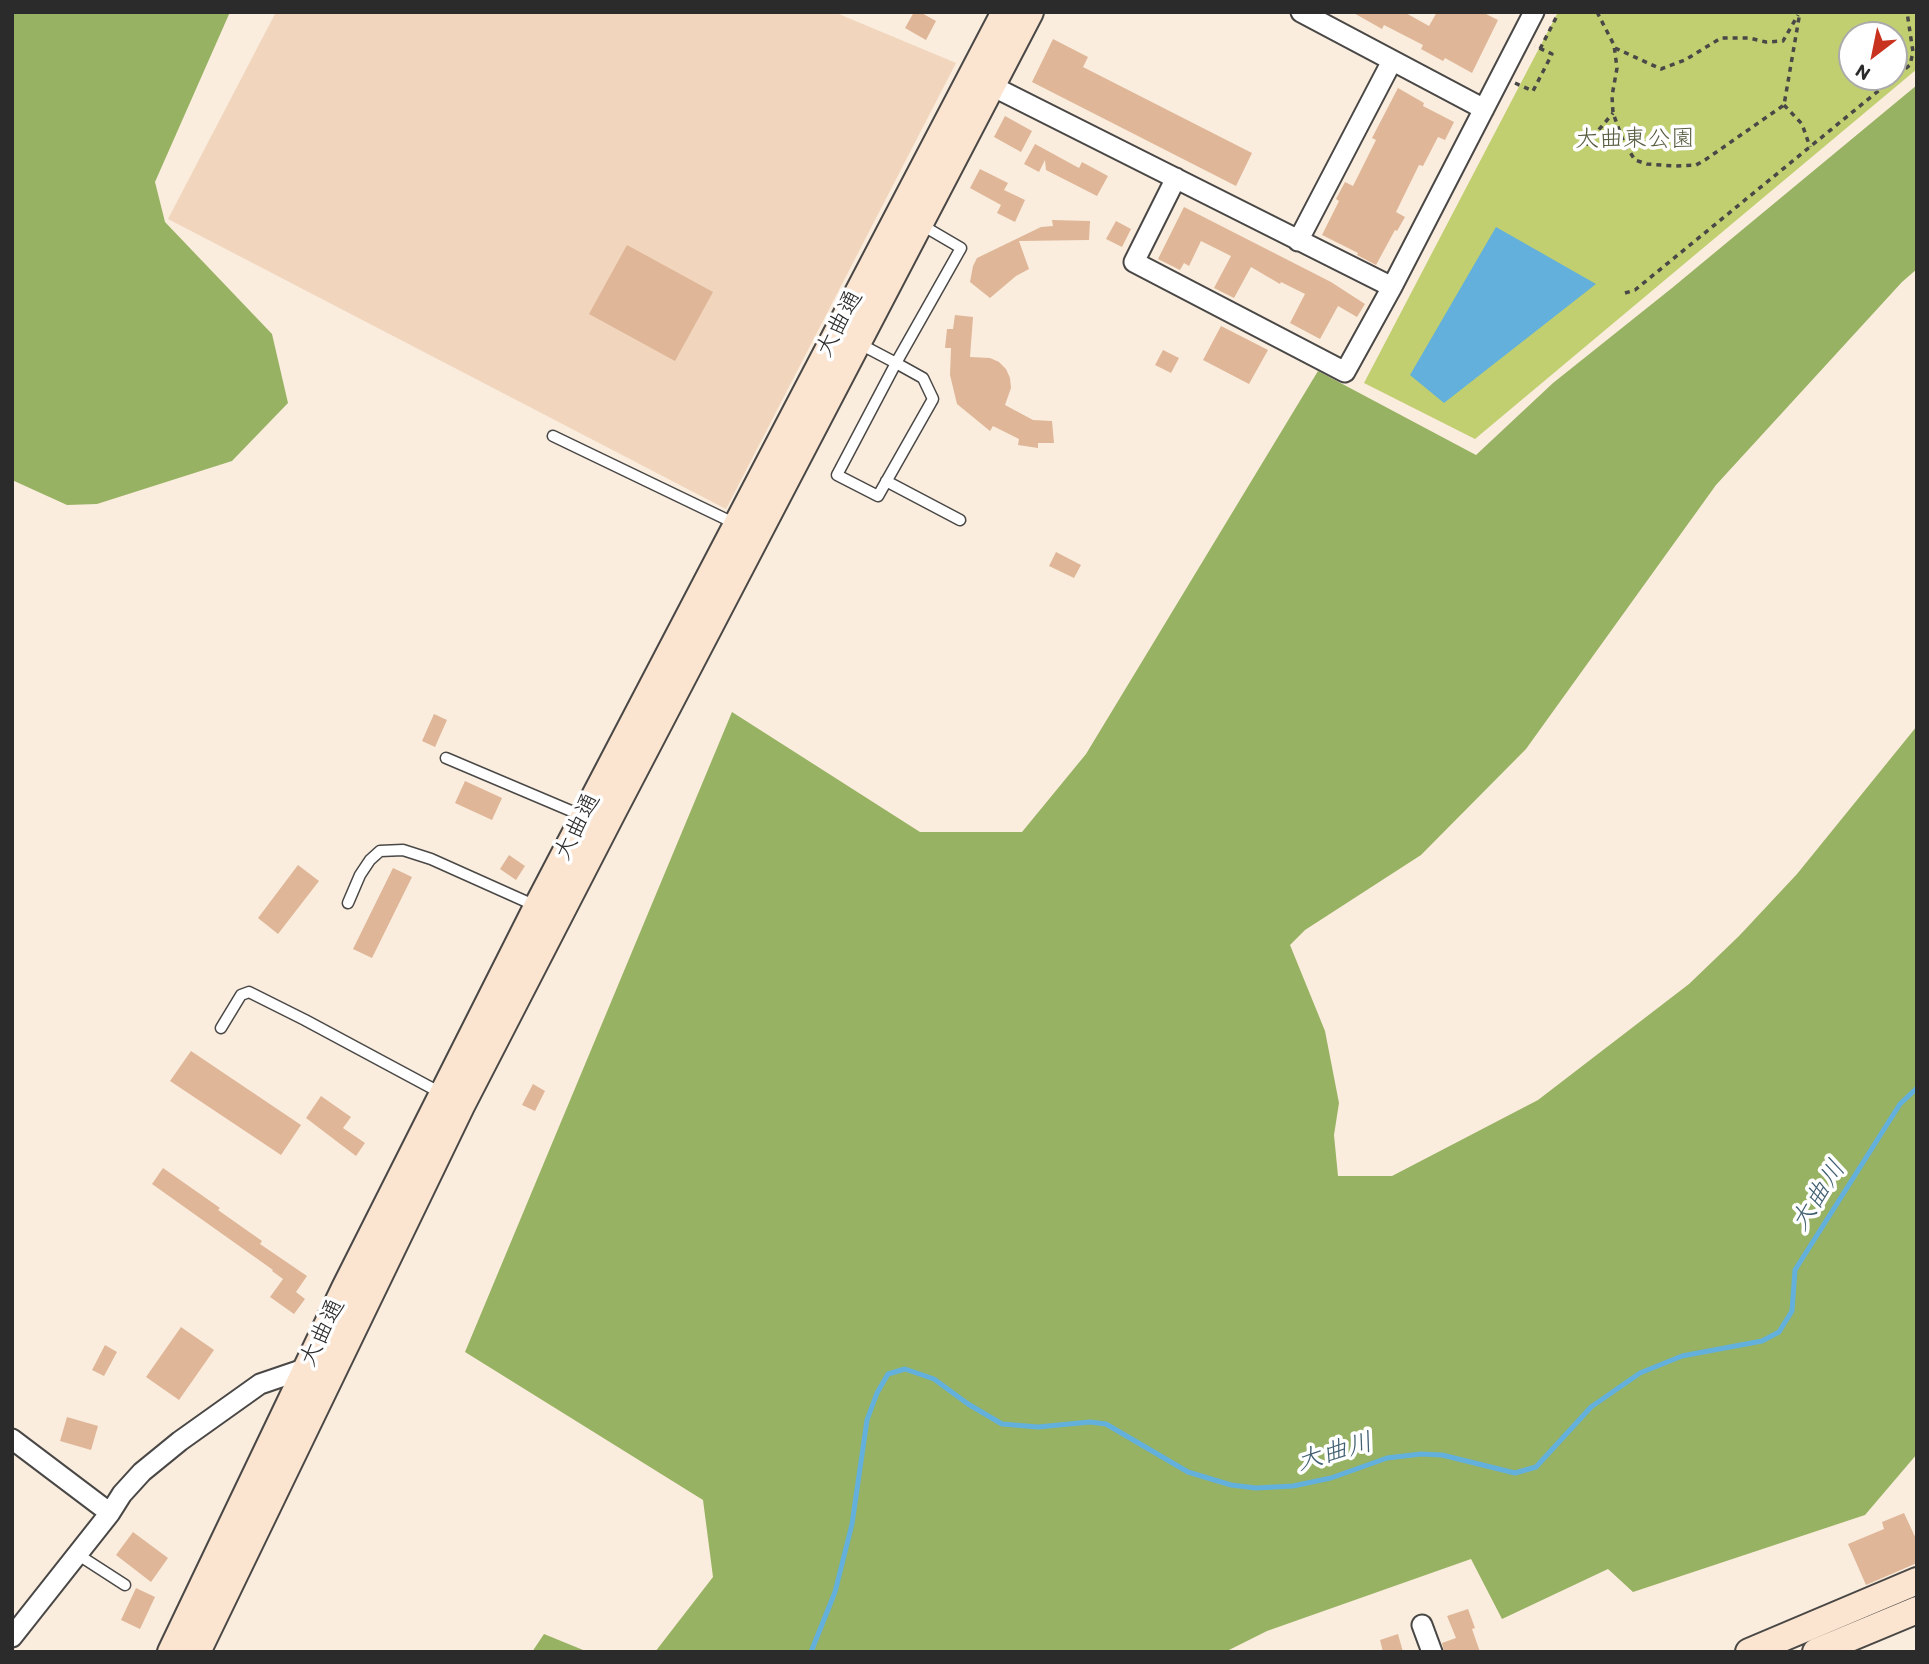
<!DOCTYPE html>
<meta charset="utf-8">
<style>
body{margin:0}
#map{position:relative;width:1929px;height:1664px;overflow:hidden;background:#faedde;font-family:Itim,sans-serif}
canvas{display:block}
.frame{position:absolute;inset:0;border:14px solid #2b2b2b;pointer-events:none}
.north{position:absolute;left:1838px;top:21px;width:70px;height:70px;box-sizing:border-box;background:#fff;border:2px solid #aaa;border-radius:50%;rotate:212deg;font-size:19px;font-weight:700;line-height:28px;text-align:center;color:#2b2b2b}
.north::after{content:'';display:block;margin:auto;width:24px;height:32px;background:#c8321e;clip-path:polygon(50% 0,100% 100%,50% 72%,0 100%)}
</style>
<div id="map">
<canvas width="1929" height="1664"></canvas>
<div class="frame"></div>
<div class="north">N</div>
</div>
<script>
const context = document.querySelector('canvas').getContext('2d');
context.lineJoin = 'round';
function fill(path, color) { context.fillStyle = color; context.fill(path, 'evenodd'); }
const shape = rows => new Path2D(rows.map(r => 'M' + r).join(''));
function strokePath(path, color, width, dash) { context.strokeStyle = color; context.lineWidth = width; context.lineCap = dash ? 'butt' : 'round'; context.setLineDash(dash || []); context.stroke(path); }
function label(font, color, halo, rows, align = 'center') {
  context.font = font + ' Itim,"Klee One",sans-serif'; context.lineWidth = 7; context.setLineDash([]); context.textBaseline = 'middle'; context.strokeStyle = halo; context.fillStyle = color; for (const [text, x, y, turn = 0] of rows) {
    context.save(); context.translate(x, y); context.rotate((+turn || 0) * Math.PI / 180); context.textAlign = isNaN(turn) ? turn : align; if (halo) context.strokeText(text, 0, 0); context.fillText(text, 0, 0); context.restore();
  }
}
const built = shape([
 [276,12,834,12,956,63,726,509,168,219]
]);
const green = shape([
 [1558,12,1917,12,1917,69,1475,439,1364,383],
 [1852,35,1894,35,1894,77,1852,77]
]);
const forest = shape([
 [12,12,230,12,155,182,165,222,272,334,288,403,232,461,97,504,67,505,12,480],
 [1917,85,1917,269,1902,282,1716,485,1526,749,1421,855,1305,930,1290,945,1325,1031,1339,1103,1334,1135,1338,1176,1392,1176,1538,1100,1689,984,1739,936,1797,874,1917,726,1917,1454,1865,1515,1633,1592,1608,1569,1502,1619,1471,1559,1267,1631,1225,1652,655,1652,713,1577,703,1500,465,1352,732,712,920,832,1022,832,1086,754,1318,371,1476,455,1553,383,1672,288],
 [544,1634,588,1652,532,1652]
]);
const water = shape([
 [1496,227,1596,284,1444,403,1410,375]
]);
const stream = shape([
 [811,1652,835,1592,852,1524,867,1420,877,1393,888,1374,905,1369,934,1379,968,1404,1002,1424,1038,1427,1090,1422,1106,1424,1188,1472,1231,1485,1256,1488,1293,1486,1331,1478,1387,1458,1421,1454,1442,1455,1515,1473,1536,1467,1591,1407,1640,1373,1682,1356,1762,1341,1779,1332,1792,1311,1795,1270,1900,1104,1917,1088]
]);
const building = shape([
 [914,12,920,12,936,21,926,40,905,28],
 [1352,12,1404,12,1429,26,1437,12,1482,12,1498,20,1472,73,1445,58,1443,61,1421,49,1423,45,1384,25,1382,29],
 [1053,39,1088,57,1083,67,1252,153,1236,186,1032,82],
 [1398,88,1424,103,1423,106,1454,122,1445,140,1438,137,1423,166,1419,165,1396,212,1405,217,1397,231,1395,230,1376,265,1357,255,1358,253,1322,235,1339,201,1336,199,1345,182,1353,186,1376,140,1372,138],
 [1005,116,1032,131,1021,152,994,137],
 [1035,144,1079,168,1082,162,1108,176,1097,196,1046,170,1045,160,1039,172,1024,164],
 [980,169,1008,183,1004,190,1025,200,1015,222,997,213,1001,205,970,188],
 [1184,207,1331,282,1365,304,1357,317,1338,306,1320,339,1290,323,1305,294,1281,282,1280,284,1251,267,1234,298,1214,288,1231,256,1201,241,1189,266,1184,263,1180,270,1158,259],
 [1052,220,1090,221,1089,240,1019,241,1029,269,1016,276,990,298,970,282,973,266,977,258,1041,227,1053,226],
 [1116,221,1131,229,1122,247,1106,239],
 [627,245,713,292,675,361,589,314],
 [955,315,973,317,970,357,990,358,999,362,1006,369,1010,378,1011,388,1005,405,1033,420,1052,421,1054,443,1038,443,1038,448,1018,445,1019,439,993,426,990,431,957,404,950,375,951,348,945,348,947,329,953,329],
 [1221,326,1268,350,1249,384,1203,360],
 [1163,350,1179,358,1171,373,1155,365],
 [1056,552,1081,565,1074,578,1049,566],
 [434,714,447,720,435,747,422,741],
 [465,781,502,798,492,820,455,803],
 [509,855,525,866,516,880,500,869],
 [298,865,319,881,278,934,258,918],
 [393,868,412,877,372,958,353,949],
 [191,1051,301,1125,281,1155,170,1081],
 [533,1084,545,1091,535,1111,522,1105],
 [321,1096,351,1117,343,1128,365,1143,356,1156,306,1118],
 [163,1168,220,1208,218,1210,262,1241,260,1244,307,1276,296,1292,305,1299,294,1314,270,1297,283,1279,272,1271,273,1270,152,1184],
 [181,1327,214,1350,179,1400,146,1377],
 [105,1345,117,1352,104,1376,92,1370],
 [67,1417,98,1426,91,1450,60,1441],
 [1904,1513,1917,1541,1917,1563,1866,1585,1848,1544,1884,1529,1882,1522],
 [133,1532,168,1558,151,1582,116,1555],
 [136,1588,155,1597,140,1629,121,1620],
 [1468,1609,1475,1628,1472,1629,1480,1652,1444,1652,1442,1643,1456,1638,1447,1616],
 [1398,1634,1403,1652,1383,1652,1380,1640]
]);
const path = shape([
 [1597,12,1614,45,1617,68,1612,96,1613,113,1624,143,1635,160,1647,164,1674,166,1696,165,1705,160,1784,105,1800,12],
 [1615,48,1661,69,1685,60,1721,38,1749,38,1766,42,1783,41,1798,15],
 [1540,49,1559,12],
 [1515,83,1533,91,1552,54,1535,46],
 [1784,105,1802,124,1810,147],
 [1586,145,1613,113],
 [1625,293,1635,290,1910,65,1913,52,1907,12]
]);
const lane = shape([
 [858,343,896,363,923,378,933,399,878,496,837,475,896,363,961,248,920,224],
 [553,436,736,524],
 [886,481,960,520],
 [446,758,583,816],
 [348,903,360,875,370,860,380,851,403,850,431,859,536,906],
 [221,1028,241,995,249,992,305,1020,441,1093],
 [77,1554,125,1585]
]);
const street = shape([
 [1301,12,1484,109],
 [980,80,1392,287],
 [1176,178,1134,262,1345,372,1392,287,1534,12],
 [1298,241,1392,61],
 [12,1439,110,1513],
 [1422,1625,1432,1652],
 [12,1637,110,1513,122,1494,142,1472,180,1441,260,1384,307,1368]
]);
const secondary = shape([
 [171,1652,345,1288,537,907,1005,12],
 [197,1652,461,1106,612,813,1030,12],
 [1749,1652,1917,1581],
 [1816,1652,1917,1610]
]);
const parkNames = [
 ["大曲東公園",1635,140]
];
const streetNames = [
 ["大曲通",840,324,-62],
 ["大曲通",578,827,-63],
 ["大曲通",323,1333,-64]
];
const waterNames = [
 ["大曲川",1819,1196,-57],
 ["大曲川",1335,1453,-16]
];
fill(built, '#f1d5bd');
fill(green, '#c1cf71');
fill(forest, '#98b263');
fill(water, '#62b0db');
strokePath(stream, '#62b0db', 5);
fill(building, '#dfb697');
strokePath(lane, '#4a4846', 13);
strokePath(street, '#4a4846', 23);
strokePath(secondary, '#4a4846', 30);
strokePath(path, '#4a4846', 3.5, [5, 5]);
strokePath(lane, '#fff', 10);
strokePath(street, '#fff', 19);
strokePath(secondary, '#fce5d0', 26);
label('24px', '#585c40', '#fff', parkNames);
label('24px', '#2b2b2b', '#fff', streetNames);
label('italic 26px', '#416071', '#fff', waterNames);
</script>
